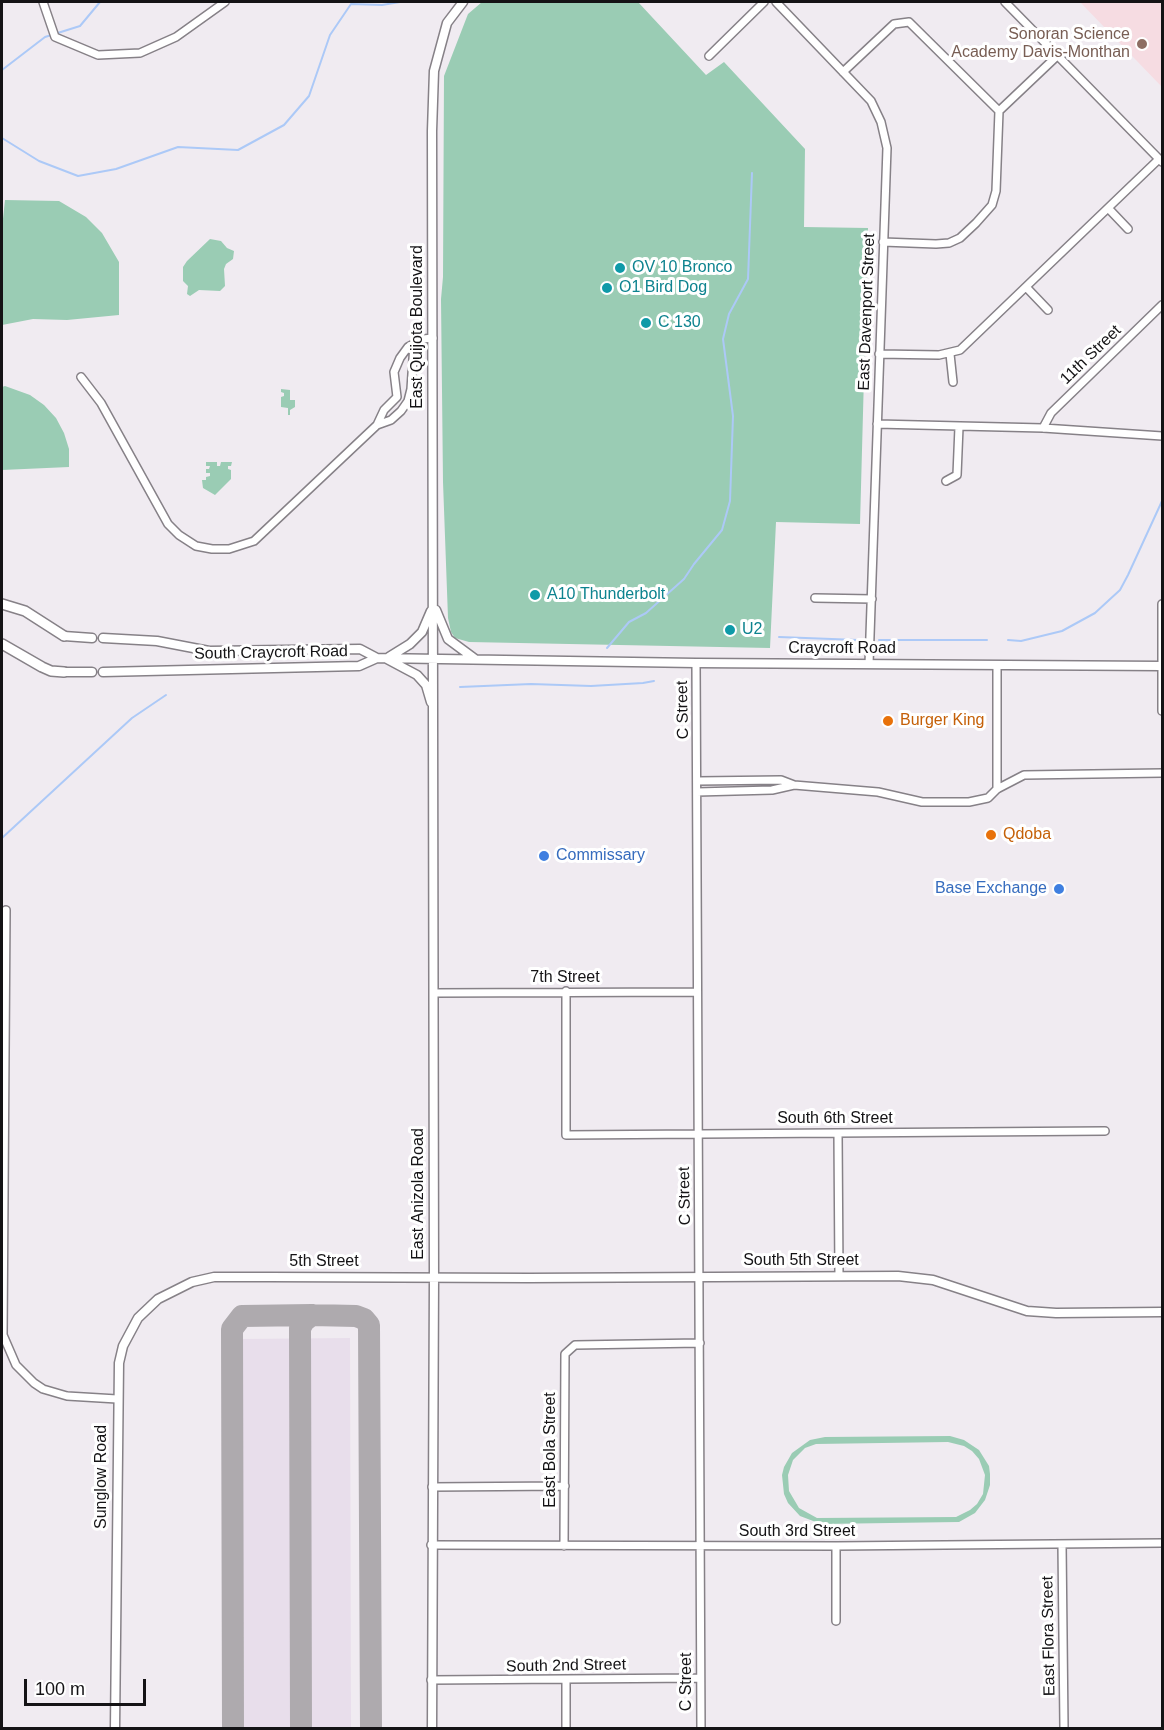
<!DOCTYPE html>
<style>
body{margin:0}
#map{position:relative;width:1164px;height:1730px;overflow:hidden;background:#f0ebf1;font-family:Arial,sans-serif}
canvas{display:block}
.frame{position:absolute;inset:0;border:3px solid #141315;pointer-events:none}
.scale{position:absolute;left:24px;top:1679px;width:122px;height:27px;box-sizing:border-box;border:3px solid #141315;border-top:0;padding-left:8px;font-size:18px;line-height:21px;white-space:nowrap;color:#141315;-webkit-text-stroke:4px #fff;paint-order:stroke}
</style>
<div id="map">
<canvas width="1164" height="1730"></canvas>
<div class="frame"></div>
<div class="scale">100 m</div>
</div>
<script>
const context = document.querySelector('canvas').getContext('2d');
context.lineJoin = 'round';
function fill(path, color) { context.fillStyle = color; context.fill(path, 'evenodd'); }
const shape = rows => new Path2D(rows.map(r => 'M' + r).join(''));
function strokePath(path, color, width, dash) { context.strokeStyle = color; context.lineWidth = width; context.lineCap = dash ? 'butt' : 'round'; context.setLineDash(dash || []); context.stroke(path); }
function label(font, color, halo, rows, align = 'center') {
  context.font = font + ' Arial,sans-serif'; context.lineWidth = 6; context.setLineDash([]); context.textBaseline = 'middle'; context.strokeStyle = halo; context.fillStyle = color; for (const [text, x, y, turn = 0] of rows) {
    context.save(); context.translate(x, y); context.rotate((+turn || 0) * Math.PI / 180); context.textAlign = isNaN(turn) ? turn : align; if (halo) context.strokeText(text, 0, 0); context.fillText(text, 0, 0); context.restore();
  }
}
const built = shape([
 [350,1338,351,1728,244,1728,241,1339]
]);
const education = shape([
 [1080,2,1162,2,1162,87]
]);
const green = shape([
 [482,2,638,2,706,75,724,62,805,149,804,227,868,228,860,524,776,522,770,648,469,642,455,638,451,632,448,618,443,482,441,299,443,277,444,76,468,14],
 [5,200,59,201,86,217,102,233,119,262,119,315,67,320,33,319,2,325,2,228],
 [210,239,221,241,227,248,234,251,233,259,226,264,224,269,225,286,220,291,199,290,190,296,187,294,188,286,183,281,183,267,187,261],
 [5,386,30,395,44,405,56,418,64,433,69,449,69,467,2,470,2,387],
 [281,389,290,390,290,400,295,400,295,407,290,410,290,415,288,415,288,408,281,407,281,397,284,396,284,393,281,392],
 [206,462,217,462,217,466,220,466,221,462,232,462,231,466,228,466,228,469,231,470,231,479,215,495,203,488,202,480,206,480,206,477,210,476,210,473,206,473,206,469,209,469,210,466,206,466],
 [950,1436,964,1440,979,1450,989,1466,990,1474,990,1485,985,1500,975,1513,959,1522,821,1524,800,1516,788,1503,784,1494,782,1475,784,1467,792,1453,810,1440,825,1437],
 [948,1442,964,1446,972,1451,979,1459,985,1475,983,1494,977,1504,970,1510,956,1517,817,1518,799,1508,789,1491,788,1475,793,1460,805,1448,816,1444]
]);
const stream = shape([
 [2,70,45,37,80,26,100,2],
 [2,138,39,161,78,176,116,169,178,147,238,150,284,125,309,96,330,35,351,4,382,5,400,2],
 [779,637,858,640],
 [879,640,987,640],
 [1008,640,1021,641,1062,631,1095,613,1108,601,1120,590,1128,575,1162,501],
 [607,648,629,622,646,613,684,579,694,564,722,530,730,501,733,416,723,339,729,314,748,279,752,173],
 [460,687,531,684,591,686,643,683,654,681],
 [2,838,132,718,166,695]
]);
const taxiway = shape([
 [233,1728,232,1329,242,1316,312,1315,356,1316,364,1319,369,1325,371,1728],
 [301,1728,300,1328,304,1321,312,1315]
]);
const minor = shape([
 [43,2,55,37,98,55,140,53,176,37,225,2],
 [776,2,871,101,881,122,887,148,869,664],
 [1005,2,1162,162],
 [709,56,764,2],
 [843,72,894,24,909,22,999,111],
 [1108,208,1128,229],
 [883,242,936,244,949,243,960,238,976,223,992,205,996,191,999,111,1057,56],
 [1026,287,1048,310],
 [414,344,411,389,408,401,401,411,391,420,377,425,384,410,397,397,394,372,400,358,408,347,423,339,433,338],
 [879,354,939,355,960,350,1159,159],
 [950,354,953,382],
 [81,377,101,403,168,524,179,535,196,546,212,549,229,549,254,541,377,425],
 [877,424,1043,428,1162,436],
 [1043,428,1051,413,1162,305],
 [946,481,957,475,959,427],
 [815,598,872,599],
 [1162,604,1162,711],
 [696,663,701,1728],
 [698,781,781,780,794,785,878,792,922,802,969,802,988,798,997,789,1024,775,1162,773],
 [997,789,997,665],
 [697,792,772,790,794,785],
 [6,910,3,1335,16,1365,34,1383,43,1389,67,1396,117,1399],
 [566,991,566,1135,1105,1131],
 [434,993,697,992],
 [838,1133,839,1276],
 [432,1487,565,1486],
 [1062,1544,1064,1728],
 [431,1545,836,1546,1162,1543],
 [564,1546,565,1354,575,1345,700,1343],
 [836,1621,836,1546],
 [566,1679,566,1728],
 [431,1680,700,1678]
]);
const tertiary = shape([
 [436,610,448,639,475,659],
 [64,636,92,638],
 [103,638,157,641,209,651,360,649,377,658],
 [389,657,410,644,422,632,431,611],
 [387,659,417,675,426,685,431,702],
 [64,672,92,672],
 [103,672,359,666,377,658,696,663,1162,666],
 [115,1728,119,1363,123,1346,138,1318,158,1299,192,1282,214,1277,269,1277,529,1278,898,1276,933,1280,1027,1311,1056,1313,1162,1312],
 [432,1728,434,1277,432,131,434,71,447,23,463,2]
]);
const secondary = shape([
 [2,604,25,611,64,636],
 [2,644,42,667,51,671,64,672]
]);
const markers = [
 [1142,44,6,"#8d6e63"],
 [620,268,6,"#0f9aa8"],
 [607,288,6,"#0f9aa8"],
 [646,323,6,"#0f9aa8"],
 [535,595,6,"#0f9aa8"],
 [730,630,6,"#0f9aa8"],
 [888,721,6,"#e8710a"],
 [991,835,6,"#e8710a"],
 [544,856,6,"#3f7fe0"],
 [1059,889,6,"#3f7fe0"]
];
const educationNames = [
 ["Sonoran Science",1130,35],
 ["Academy Davis-Monthan",1130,53]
];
const cultureNames = [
 ["OV 10 Bronco",632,268],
 ["O1 Bird Dog",619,288],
 ["C 130",658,323],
 ["A10 Thunderbolt",547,595],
 ["U2",742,630]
];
const streetNames = [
 ["East Davenport Street",867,312,-88],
 ["East Quijota Boulevard",418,327,-90],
 ["11th Street",1091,355,-44],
 ["Craycroft Road",842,649],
 ["South Craycroft Road",271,653,-1],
 ["C Street",683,710,-91],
 ["7th Street",565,978],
 ["South 6th Street",835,1119],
 ["East Anizola Road",419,1194,-90],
 ["C Street",685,1196,-91],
 ["South 5th Street",801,1261],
 ["5th Street",324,1262],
 ["East Bola Street",551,1450,-90],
 ["Sunglow Road",102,1477,-90],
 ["South 3rd Street",797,1532],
 ["East Flora Street",1049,1636,-91],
 ["South 2nd Street",566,1666,-1],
 ["C Street",687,1682,-90]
];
const foodNames = [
 ["Burger King",900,721],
 ["Qdoba",1003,835]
];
const shopNames = [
 ["Commissary",556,856],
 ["Base Exchange",1047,889,"right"]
];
fill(built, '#e8deeb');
fill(education, '#f6dce2');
fill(green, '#9accb4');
strokePath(stream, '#acc9f7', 2);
strokePath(taxiway, '#aeaaae', 22);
strokePath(minor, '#868187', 10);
strokePath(tertiary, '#868187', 11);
strokePath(secondary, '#868187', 12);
strokePath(minor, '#fff', 7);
strokePath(tertiary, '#fff', 8);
strokePath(secondary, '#fff', 9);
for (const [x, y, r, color] of markers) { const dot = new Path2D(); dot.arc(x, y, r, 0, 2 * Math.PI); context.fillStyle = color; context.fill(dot); strokePath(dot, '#fff', 2); }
label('16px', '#785e54', '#fff', educationNames, 'right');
label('16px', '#0d838f', '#fff', cultureNames, 'left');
label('16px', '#141315', '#fff', streetNames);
label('16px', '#c56008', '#fff', foodNames, 'left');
label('16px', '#366cbe', '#fff', shopNames, 'left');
</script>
